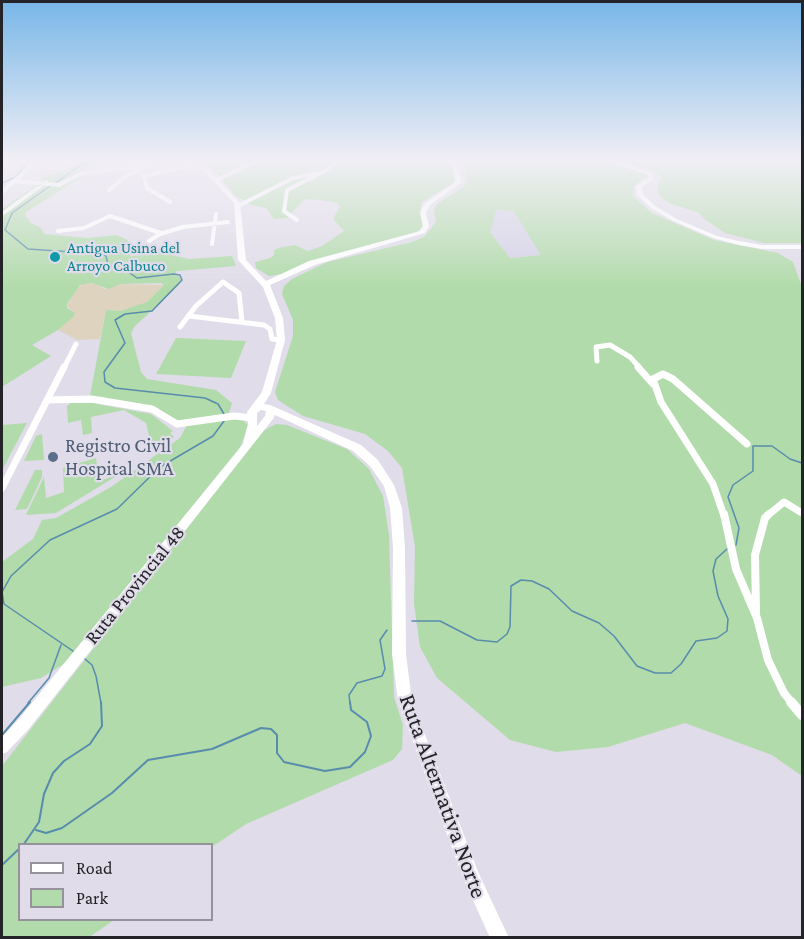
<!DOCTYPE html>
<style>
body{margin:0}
#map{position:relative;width:804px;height:939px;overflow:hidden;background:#e0dce9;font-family:"Crimson Pro",serif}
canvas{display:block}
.frame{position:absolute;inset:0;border:3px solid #242327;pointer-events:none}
.legend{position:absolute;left:18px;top:843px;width:195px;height:78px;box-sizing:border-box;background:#e0dce9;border:2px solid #95929b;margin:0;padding:8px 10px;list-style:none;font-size:18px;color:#242327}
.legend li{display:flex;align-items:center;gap:12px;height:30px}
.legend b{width:30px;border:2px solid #95929b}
</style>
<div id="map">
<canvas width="804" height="939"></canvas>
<div class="frame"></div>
<ul class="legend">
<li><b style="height:8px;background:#fff"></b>Road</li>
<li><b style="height:16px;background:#b1dbaa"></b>Park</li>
</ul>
</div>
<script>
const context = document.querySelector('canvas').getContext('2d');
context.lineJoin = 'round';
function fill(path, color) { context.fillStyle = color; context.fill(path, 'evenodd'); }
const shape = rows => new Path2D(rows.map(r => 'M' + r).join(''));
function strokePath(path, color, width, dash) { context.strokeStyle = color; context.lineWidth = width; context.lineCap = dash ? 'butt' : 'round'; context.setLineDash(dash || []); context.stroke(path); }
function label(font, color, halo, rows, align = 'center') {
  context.font = font + ' "Crimson Pro",serif'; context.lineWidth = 4.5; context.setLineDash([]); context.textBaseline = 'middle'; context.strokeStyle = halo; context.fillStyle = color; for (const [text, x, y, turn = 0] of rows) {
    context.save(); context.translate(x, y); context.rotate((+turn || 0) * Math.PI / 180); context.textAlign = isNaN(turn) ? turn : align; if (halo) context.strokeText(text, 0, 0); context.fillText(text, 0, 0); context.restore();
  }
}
const industrial = shape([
 [94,283,105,289,120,284,164,285,147,302,120,311,106,310,100,339,77,340,58,330,75,314,67,306,76,289,83,284]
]);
const education = shape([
 [497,209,514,212,542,255,510,258,490,232]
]);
const green = shape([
 [83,159,111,159,84,168,80,172,83,176,26,212,25,215,31,223,41,228,44,234,88,238,116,235,128,240,124,252,132,256,163,253,189,259,232,256,236,266,177,271,175,274,182,278,178,286,135,326,131,333,141,372,147,379,216,390,232,403,229,413,181,421,174,420,156,407,90,396,106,310,120,311,147,302,164,285,161,283,120,284,109,289,92,283,80,285,67,304,67,308,75,313,74,316,58,330,32,345,51,356,2,387,2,209,40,183,45,175,52,175,80,163],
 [203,159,450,159,456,177,454,183,422,202,420,209,423,226,416,233,316,260,290,273,269,276,256,268,255,262,270,258,274,255,274,250,282,247,295,245,308,251,322,246,344,231,333,219,340,206,337,203,321,200,305,199,287,218,274,219,266,208,251,205,235,195],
 [462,159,597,159,639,171,648,175,634,186,633,196,652,213,714,240,778,253,793,262,802,287,802,776,772,755,685,723,608,747,556,752,510,740,437,678,420,647,414,604,415,547,402,468,388,451,365,434,303,416,278,400,275,392,293,336,293,320,282,294,284,286,292,279,327,262,412,242,424,237,436,222,434,210,437,204,463,187,467,180],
 [497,209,514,212,541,255,510,258,490,232],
 [611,159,802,159,802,243,764,243,725,233,704,219,699,213,669,203,659,195,657,187,661,178,653,170],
 [176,338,246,341,231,378,156,374],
 [71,403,92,403,151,414,173,431,170,433,174,437,159,448,152,448,146,423,124,410,91,417,92,433,83,435,81,420,68,423,67,406],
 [233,418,242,419,248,425,240,448,64,664,41,678,2,687,2,562,33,539,42,520,56,518,111,487,180,438,187,425],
 [27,423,11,453,2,471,2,425],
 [276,424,287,425,347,449,369,469,383,496,389,535,394,697,403,725,402,749,393,760,246,824,212,847,20,844,20,920,114,920,88,938,2,937,2,766,263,431],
 [42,434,44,460,24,461,36,436],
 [96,458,99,481,117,475,116,469,123,467,123,472,56,513,26,515,44,477,46,498,64,492,63,468],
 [35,470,42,470,42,477,27,509,15,510]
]);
const streamFar1 = shape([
 [2,183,16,177,30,159],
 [54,184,82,164,105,159],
 [50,186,12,213,5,230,28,249,102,254,106,256,108,265,113,267],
 [127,271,137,278,174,274,180,275,182,280,152,311,125,314,115,320,125,343,104,372,105,382,115,388,205,398,218,404,224,414],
 [736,545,739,528,728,497,733,485,753,471,753,446,772,446,790,459,802,463],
 [412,621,440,621,477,640,497,642,507,634,510,627,511,586,521,580,532,581,549,589,572,611,599,623,614,636,637,666,655,673,671,673,681,664,696,641,717,638,727,631,728,619,718,596,713,571,716,559,727,549],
 [73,651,4,604,2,592,11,576,50,540,117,509,160,467,213,436,224,421],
 [85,659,92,665,96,676,101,703],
 [28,703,49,678,61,645],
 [350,703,349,695,357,683,382,676,385,669,380,640,387,630]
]);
const stream = shape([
 [2,735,30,702],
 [36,830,46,833,62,828,112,793,148,760,212,749,261,728,271,729,277,735,277,753,284,762,325,771,350,767,365,752,371,736,367,722,351,710,350,702],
 [24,844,39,822,44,794,53,773,64,761,90,744,102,726,101,702],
 [2,865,20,848]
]);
const streetFar4 = shape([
 [217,180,260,159],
 [14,181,59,185,80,174,152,164],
 [109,190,126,176,149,165,192,161],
 [2,192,39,159],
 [170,202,147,188,144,176,197,164],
 [238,206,293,178,321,173],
 [2,214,46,182],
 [297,220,284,211,287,190,325,171,339,159],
 [58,231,84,228,110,216,161,233],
 [149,241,160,234,183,227,228,222],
 [212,244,216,214]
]);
const streetFar3 = shape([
 [189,316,264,325,270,329,272,339,281,340],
 [180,327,196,306,223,282,239,293,242,322],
 [597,361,596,347,610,345,630,357,640,368],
 [64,368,76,344]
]);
const streetFar2 = shape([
 [638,367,653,384],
 [47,400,92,399,152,409,177,424,234,416,253,418],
 [2,488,64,367],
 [724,516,713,484,661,402,653,379,663,374,673,379,747,444],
 [767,516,784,502,802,513]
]);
const streetFar1 = shape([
 [724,514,736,569,757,618,768,660,784,693,792,703],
 [756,612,755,555,765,518,769,514]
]);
const street = shape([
 [791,702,802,715]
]);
const secondary = shape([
 [185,159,192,159,206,167,240,203,246,260,266,281,309,261,420,231,423,226,420,213,424,204,455,182,452,159,458,159,461,183,430,205,426,213,429,226,425,233,315,265,270,285,283,318,285,340,271,393,264,404,270,405,361,445,378,460,394,485,402,508,405,548,406,654,412,701,479,874,509,938,490,938,463,878,398,701,392,654,393,548,390,508,384,486,370,466,353,451,275,415,273,419,28,730,7,752,2,754,2,737,18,720,243,444,248,424,247,412,262,392,277,340,275,318,263,287,238,260,234,203,202,169,185,159],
 [261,410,266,411,265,416,257,426,257,413,261,410],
 [600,159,608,159,653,173,653,180,642,187,643,194,655,206,677,219,717,236,739,241,762,245,802,245,802,249,762,249,739,245,713,238,673,221,651,208,637,195,636,186,648,178,648,175,600,159]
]);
const markers = [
 [55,257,6,"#0f9aa8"],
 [53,457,6,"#5c6f8a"]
];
const farCulturenames = [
 ["Antigua Usina del",67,248],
 ["Arroyo Calbuco",67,266]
];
const serviceNames = [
 ["Registro Civil",65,446],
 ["Hospital SMA",65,469]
];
const streetNames = [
 ["Ruta Provincial 48",135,585,-51]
];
const nearStreetnames = [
 ["Ruta Alternativa Norte",443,796,70]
];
fill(industrial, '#ddd3bf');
fill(education, '#d5d1e7');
fill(green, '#b1dbaa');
strokePath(streamFar1, '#588cad', 1.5);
strokePath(stream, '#588cad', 2);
strokePath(streetFar4, '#fff', 4);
strokePath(streetFar3, '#fff', 5);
strokePath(streetFar2, '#fff', 7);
strokePath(streetFar1, '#fff', 8);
strokePath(street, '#fff', 10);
fill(secondary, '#fff');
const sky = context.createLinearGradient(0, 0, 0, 290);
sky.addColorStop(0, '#77b6e8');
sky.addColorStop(0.55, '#f1eff5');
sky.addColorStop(1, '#f1eff500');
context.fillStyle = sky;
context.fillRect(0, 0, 804, 290);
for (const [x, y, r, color] of markers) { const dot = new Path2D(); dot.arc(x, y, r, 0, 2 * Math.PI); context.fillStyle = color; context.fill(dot); strokePath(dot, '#e0dce9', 2); }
label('16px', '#0d838f', '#e0dce9', farCulturenames, 'left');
label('20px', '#4e5e75', '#e0dce9', serviceNames, 'left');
label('20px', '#242327', '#e0dce9', streetNames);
label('24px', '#242327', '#e0dce9', nearStreetnames);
</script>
